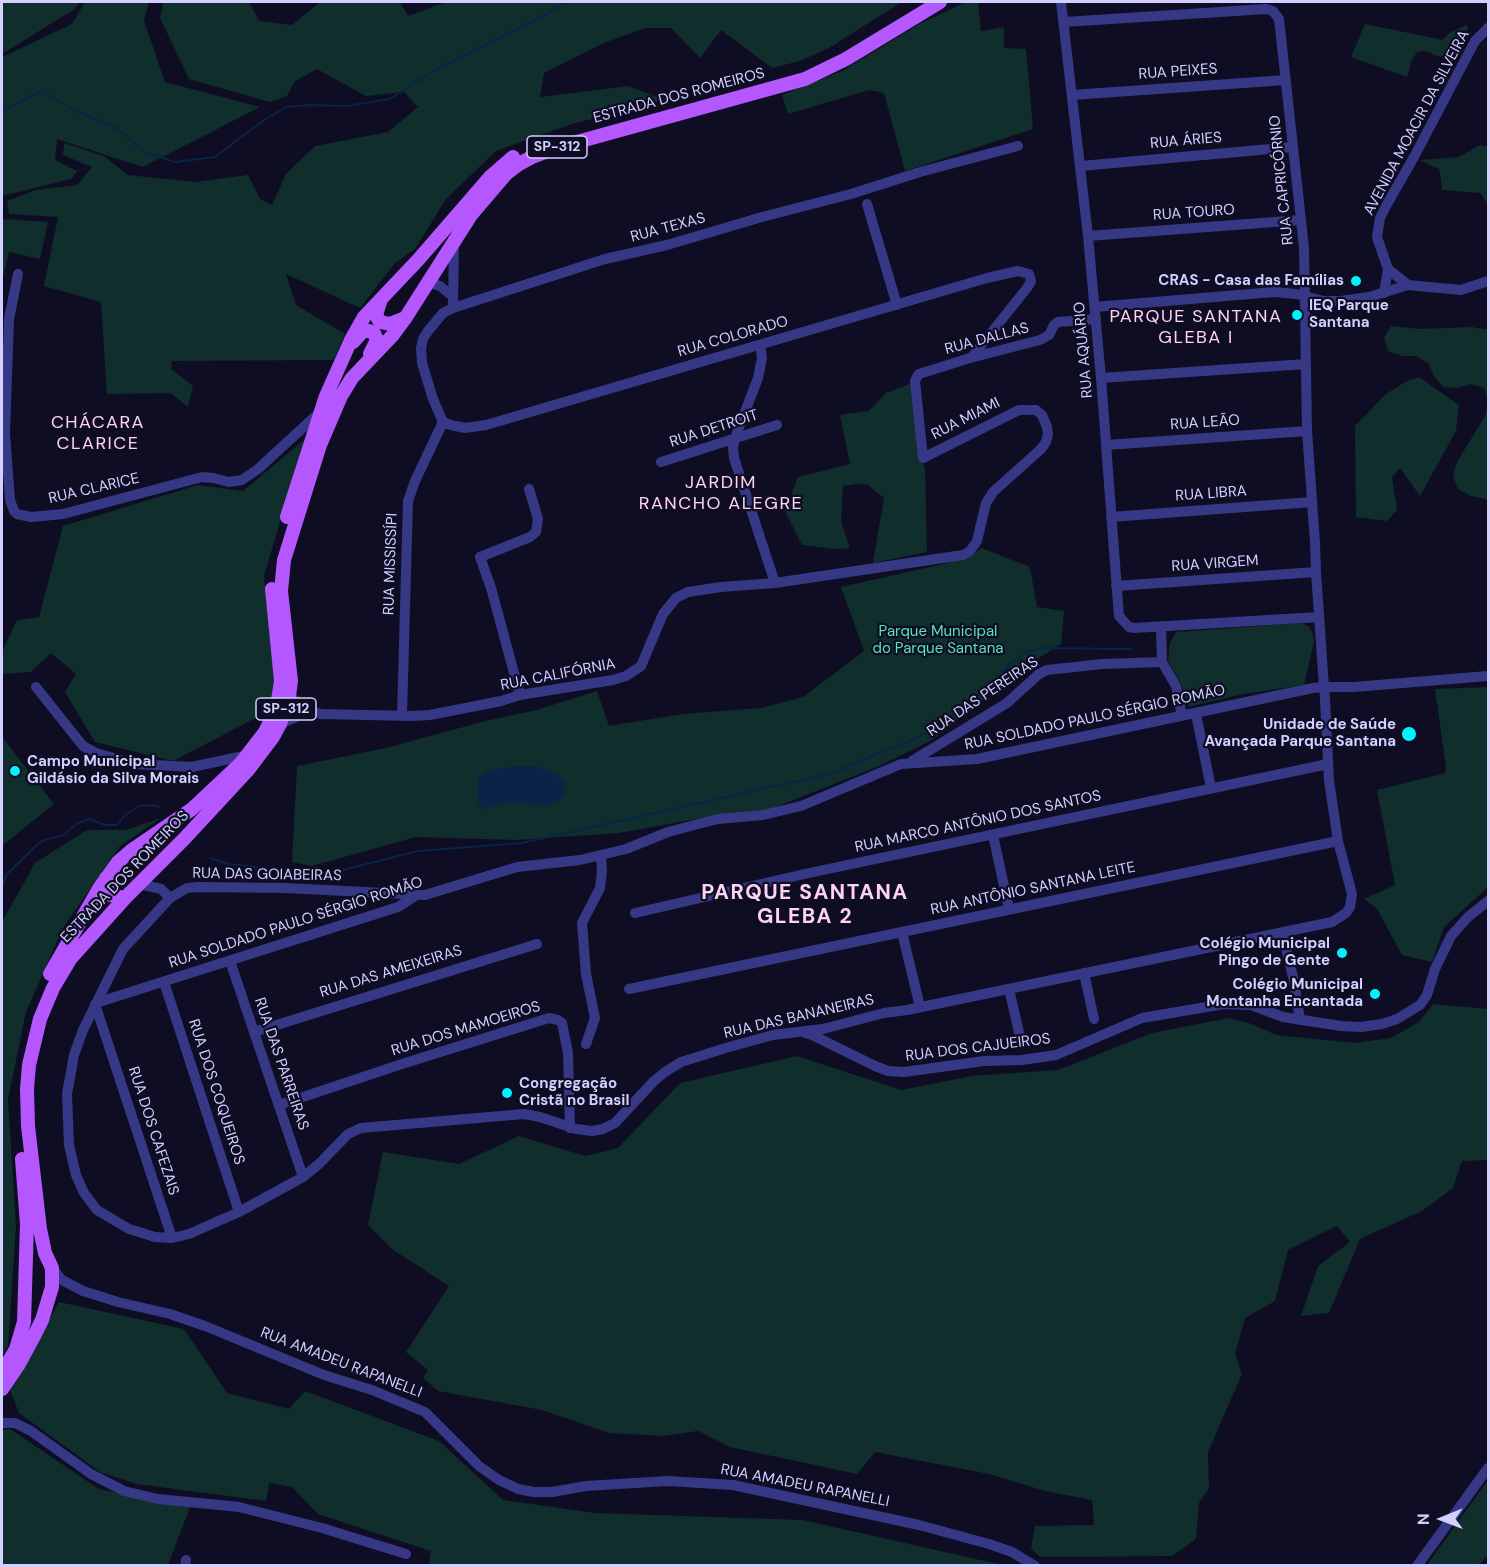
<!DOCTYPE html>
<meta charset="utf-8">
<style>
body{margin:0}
#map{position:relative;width:1490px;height:1567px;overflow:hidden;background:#0f0d24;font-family:"DM Sans",sans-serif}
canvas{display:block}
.frame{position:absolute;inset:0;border:3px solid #d2d0ff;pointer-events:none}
.north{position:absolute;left:1412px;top:1489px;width:60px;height:60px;-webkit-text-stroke:4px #0f0d24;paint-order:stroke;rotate:269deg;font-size:16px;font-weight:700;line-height:24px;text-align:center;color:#d2d0ff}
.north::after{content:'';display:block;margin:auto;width:21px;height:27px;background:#d2d0ff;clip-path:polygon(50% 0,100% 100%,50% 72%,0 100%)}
</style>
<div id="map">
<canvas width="1490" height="1567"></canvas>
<div class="frame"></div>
<div class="north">N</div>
</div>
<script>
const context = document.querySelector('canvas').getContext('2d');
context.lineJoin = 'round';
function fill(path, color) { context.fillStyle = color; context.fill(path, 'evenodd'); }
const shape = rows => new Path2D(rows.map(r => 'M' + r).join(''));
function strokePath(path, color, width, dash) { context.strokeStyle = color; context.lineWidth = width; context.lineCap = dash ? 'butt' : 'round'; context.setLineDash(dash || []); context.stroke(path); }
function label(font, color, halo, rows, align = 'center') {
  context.font = font + ' "DM Sans",sans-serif'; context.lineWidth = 4.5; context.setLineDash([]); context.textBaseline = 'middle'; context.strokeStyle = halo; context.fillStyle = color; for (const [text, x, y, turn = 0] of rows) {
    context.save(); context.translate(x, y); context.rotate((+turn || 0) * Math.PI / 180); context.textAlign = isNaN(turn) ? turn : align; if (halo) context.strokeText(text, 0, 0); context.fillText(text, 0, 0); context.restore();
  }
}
const green = shape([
 [2,2,80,2,75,9,2,54],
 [85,2,149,2,144,21,165,82,260,107,143,167,57,139,55,160,77,171,71,179,2,196,2,57,72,24],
 [163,2,249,2,259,21,292,25,320,2,400,2,408,16,446,2,902,2,829,48,800,61,772,68,721,30,700,58,671,28,645,28,604,43,544,73,540,97,628,86,666,100,572,124,496,151,446,199,415,249,395,263,360,308,286,274,296,305,345,334,334,360,172,361,171,369,193,386,188,407,171,393,107,394,101,302,44,286,58,217,9,214,7,201,36,190,77,185,92,167,63,155,64,143,104,156,128,175,195,182,248,175,260,199,272,205,286,174,315,146,388,132,418,107,404,92,366,96,317,69,295,81,287,96,270,102,189,79,160,18],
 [966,2,978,2,981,31,1004,27,1004,48,1026,49,1033,129,905,171,884,93,869,90,788,114,782,95,842,71,921,23],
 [1365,24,1443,40,1449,33,1466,25,1468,29,1457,48,1448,56,1437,56,1425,51,1417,52,1412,60,1407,77,1351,57],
 [1480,145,1488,147,1488,204,1480,193,1442,190,1441,179,1439,169,1420,160,1459,157],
 [2,219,48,222,40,259,9,252,2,282],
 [1391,326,1419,329,1472,327,1488,330,1488,502,1486,499,1471,496,1458,489,1453,476,1457,462,1485,416,1488,401,1484,388,1471,384,1457,388,1443,387,1434,376,1428,363,1416,356,1402,356,1388,351,1384,338],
 [1419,377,1459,405,1456,431,1420,496,1400,468,1392,477,1397,510,1387,521,1356,517,1355,426,1386,394,1405,382],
 [912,383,919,450,925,469,927,552,873,563,884,498,868,485,857,484,843,486,841,522,850,548,833,549,802,545,785,511,798,477,850,464,840,415,869,411,886,393],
 [304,440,264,576,277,707,173,761,95,742,65,692,76,674,51,653,31,672,2,674,2,652,17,620,39,617,63,526,198,485,243,491],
 [982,548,1030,567,1037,607,1064,611,1061,644,1028,665,932,740,879,766,763,812,696,819,619,833,517,840,416,837,312,866,292,862,297,766,386,748,489,720,533,711,597,691,609,726,682,714,761,708,803,697,864,651,841,587,965,559],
 [1302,623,1309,627,1313,634,1314,642,1304,685,1243,694,1188,707,1181,683,1168,661,1170,643,1176,632],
 [1488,687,1488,887,1444,927,1432,962,1402,955,1377,909,1364,899,1395,885,1377,790,1445,773,1446,767,1435,689],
 [2,737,54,804,2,846],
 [161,818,120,846,63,928,26,1012,8,1099,16,1226,8,1346,2,1355,2,922,35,863,87,830,126,830],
 [1433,1004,1488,1009,1488,1160,1462,1161,1453,1188,1422,1211,1360,1239,1329,1313,1301,1316,1318,1266,1350,1242,1337,1226,1288,1250,1275,1301,1245,1318,1235,1354,1242,1374,1208,1452,1209,1488,1199,1503,1196,1539,1172,1556,1040,1557,1031,1549,1035,1526,1094,1525,1092,1500,1045,1491,989,1474,875,1452,857,1474,730,1447,698,1431,662,1436,609,1433,542,1410,438,1391,423,1378,428,1370,406,1352,449,1286,392,1249,368,1225,383,1152,459,1164,519,1136,585,1156,618,1148,680,1083,797,1056,901,1090,972,1076,1058,1070,1152,1033,1229,1018,1252,1024,1276,1035,1355,1043,1391,1038,1419,1022],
 [59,1302,184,1329,227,1393,289,1409,305,1391,439,1441,503,1500,595,1513,803,1520,998,1564,996,1566,429,1565,431,1551,318,1514,292,1487,269,1483,266,1501,137,1484,100,1472,19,1413,10,1390],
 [10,1429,99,1489,190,1507,168,1565,2,1565,2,1430],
 [1488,1480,1488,1555,1479,1565,1427,1565]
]);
const water = shape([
 [519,766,535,766,550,771,563,780,565,788,564,795,559,801,551,805,510,803,480,809,477,790,477,782,481,775,488,771]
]);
const stream = shape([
 [2,111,41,91,77,112,114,126,144,152,175,162,215,157,264,120,286,107,308,105,347,106,390,99,435,70,545,15,565,2],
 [210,858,227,864,251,866,268,871,288,871,311,875,331,873,418,851,522,843,829,774,919,737,943,723,997,680,1011,663,1027,652,1042,648,1131,649],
 [2,885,7,874,37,845,44,840,64,835,76,824,89,819,105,825,117,825,124,816,139,806,154,805,159,807]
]);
const minor = shape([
 [1061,2,1088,236,1101,378,1119,616,1129,627,1134,628,1319,617],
 [1064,22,1266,9,1273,11,1279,19,1304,248,1307,431,1315,543,1316,572,1324,687,1325,699,1329,781,1338,841,1352,894,1350,907,1346,913,1332,922,907,1010,884,1013,823,1029,773,1035,729,1047,681,1062,665,1072,654,1081,615,1123,603,1129,592,1131,576,1129,540,1117,524,1114,361,1128,348,1134,319,1164,303,1177,239,1212,189,1234,172,1238,155,1237,129,1229,97,1210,84,1193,76,1175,69,1145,67,1094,74,1055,83,1030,123,949,170,898,187,888,198,887,285,888,425,895,517,867,580,860,626,849,668,832,702,823,718,819,763,815,801,806,901,764,977,759,1313,688,1324,687,1354,687,1488,676],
 [1488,28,1475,41,1414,157,1386,206,1380,218,1377,237,1388,269,1408,285,1461,290,1488,281],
 [1072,95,1286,80],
 [1081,166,1293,147],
 [867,204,897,305],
 [1088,236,1301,220],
 [18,274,9,319,5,433,10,500,14,511,17,514,31,517,63,514,202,477,213,478,229,482,242,480,258,469,320,412],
 [430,283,440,286,451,295],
 [1384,293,1388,269],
 [1095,307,1274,292,1296,294,1324,301,1341,301,1369,297,1408,285],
 [453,308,454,240],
 [760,345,762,358,758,378,735,438,733,447,734,458,775,583],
 [1101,378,1306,364],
 [443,422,433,399,422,363,421,348,423,339,428,331,443,313,453,308,605,259,667,245,762,217,851,194,920,172,1018,146],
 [443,422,451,425,465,428,486,425,987,278,1018,271,1029,274,1031,281,1027,288,971,358],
 [1106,445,1307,431],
 [661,462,777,425],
 [1111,517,1312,502],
 [1116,586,1316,572],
 [1161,628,1162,662,1176,686,1182,716],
 [36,687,83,746,96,753,135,764,192,767,248,755],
 [520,695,491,588,480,557,530,537,536,532,538,519,529,489],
 [289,696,311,711,321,714,411,716,430,715,501,701,520,695,613,680,626,676,641,666,663,614,676,598,688,592,721,587,775,583,963,555,970,551,977,541,986,503,993,492,1041,449,1046,442,1048,434,1047,427,1042,415,1036,410,1019,410,923,458,915,381,917,377,919,374,970,358,1040,340,1049,335,1054,325,1058,322,1096,319],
 [1196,714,1211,788],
 [402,715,408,501,415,481,443,422],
 [280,724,311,711],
 [912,761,1007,703,1039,674,1047,670,1102,664,1162,662],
 [993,835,1009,909],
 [139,884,161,889,170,898],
 [635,913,809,873,1328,764],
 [902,932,920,1007],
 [1282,932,1294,981,1300,1020],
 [230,961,303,1177],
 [1084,973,1094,1019],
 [164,982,239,1212],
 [629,989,1338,841],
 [1009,989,1021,1041],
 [96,1003,398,907,417,895],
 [95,1004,172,1238],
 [254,1032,537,944],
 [805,1033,810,1034,875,1066,888,1071,904,1072,984,1061,1022,1060,1056,1055,1142,1018,1224,1004,1251,1005,1283,1017,1341,1026,1361,1027,1382,1024,1397,1019,1420,1005,1427,995,1435,969,1451,936,1468,917,1488,901],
 [586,1044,595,1018,586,974,582,923,600,888,602,871,601,855],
 [279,1105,402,1064,549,1018,558,1020,562,1023,568,1053,570,1128],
 [52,1268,62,1280,83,1291,118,1302,170,1314,205,1326,324,1375,372,1390,425,1412,479,1466,499,1480,518,1489,534,1492,552,1492,586,1486,668,1481,733,1485,919,1525,989,1544,1012,1552,1035,1566],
 [2,1423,15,1423,31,1431,91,1474,124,1491,158,1499,239,1507,322,1528,406,1554],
 [185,1566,186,1560],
 [1417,1566,1488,1468]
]);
const major = shape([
 [381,299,376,315,380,322,390,324,405,318],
 [353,342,363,331,369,331,374,333,377,340,370,354],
 [287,517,326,396,351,340,364,317,418,260,490,177,513,157],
 [106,878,106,886,110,895,125,898],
 [50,974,100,887,118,862,132,850,192,809,241,763,265,732,277,707,281,681,272,589],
 [2,1373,16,1349,24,1322,27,1224,22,1159],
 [2,1389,19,1364,34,1336,42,1320,52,1287,52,1268,45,1253,40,1229,28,1126,27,1089,29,1065,40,1019,53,988,71,958,125,898,185,838,248,770,273,737,280,724,289,696,291,681,281,591,284,560,320,445,341,396,352,378,392,336,406,317,471,215,506,174,519,164,532,157,559,147,805,79,846,59,940,2]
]);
const markers = [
 [1356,281,6,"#00f3fb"],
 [1297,315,6,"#00f3fb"],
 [1409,734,8,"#00f3fb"],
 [15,771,6,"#00f3fb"],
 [1342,953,6,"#00f3fb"],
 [1375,994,6,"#00f3fb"],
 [507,1093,6,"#00f3fb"]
];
const shields = [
 [557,147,60],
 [286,709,60]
];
const shieldNames = [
 ["SP-312",557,147],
 ["SP-312",286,709]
];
const streetNames = [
 ["RUA PEIXES",1178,72,-4],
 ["ESTRADA DOS ROMEIROS",679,96,-15],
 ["AVENIDA MOACIR DA SILVEIRA",1417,123,-62],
 ["RUA ÁRIES",1186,141,-5],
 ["RUA CAPRICÓRNIO",1282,180,-96],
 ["RUA TOURO",1194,213,-4],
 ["RUA TEXAS",668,228,-15],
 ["RUA COLORADO",733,337,-16],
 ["RUA DALLAS",987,339,-15],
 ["RUA AQUÁRIO",1084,350,-95],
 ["RUA MIAMI",966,419,-27],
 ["RUA LEÃO",1205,423,-4],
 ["RUA DETROIT",714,429,-18],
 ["RUA CLARICE",94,489,-13],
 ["RUA LIBRA",1211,494,-4],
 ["RUA MISSISSÍPI",391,564,-88],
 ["RUA VIRGEM",1215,564,-4],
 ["RUA CALIFÓRNIA",558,675,-11],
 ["RUA DAS PEREIRAS",983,697,-34],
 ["RUA SOLDADO PAULO SÉRGIO ROMÃO",1095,718,-12],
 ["RUA MARCO ANTÔNIO DOS SANTOS",978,822,-12],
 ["RUA DAS GOIABEIRAS",267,875,1],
 ["ESTRADA DOS ROMEIROS",125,877,-46],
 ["RUA ANTÔNIO SANTANA LEITE",1033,889,-12],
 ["RUA SOLDADO PAULO SÉRGIO ROMÃO",296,923,-18],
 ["RUA DAS AMEIXEIRAS",391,972,-17],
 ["RUA DAS BANANEIRAS",799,1017,-13],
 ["RUA DOS MAMOEIROS",466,1029,-17],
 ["RUA DOS CAJUEIROS",978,1048,-7],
 ["RUA DAS PARREIRAS",281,1064,71],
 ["RUA DOS COQUEIROS",216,1092,72],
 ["RUA DOS CAFEZAIS",153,1131,72],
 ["RUA AMADEU RAPANELLI",341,1363,21],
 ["RUA AMADEU RAPANELLI",805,1486,11]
];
const poiNames = [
 ["CRAS - Casa das Famílias",1344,281],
 ["IEQ Parque",1309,306,"left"],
 ["Santana",1309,323,"left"],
 ["Unidade de Saúde",1396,725],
 ["Avançada Parque Santana",1396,742],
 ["Campo Municipal",27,762,"left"],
 ["Gildásio da Silva Morais",27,779,"left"],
 ["Colégio Municipal",1330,944],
 ["Pingo de Gente",1330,961],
 ["Colégio Municipal",1363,985],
 ["Montanha Encantada",1363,1002],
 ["Congregação",519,1084,"left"],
 ["Cristã no Brasil",519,1101,"left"]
];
const parkNames = [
 ["Parque Municipal",938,632],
 ["do Parque Santana",938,649]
];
const quarterNames = [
 ["PARQUE SANTANA",1196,317],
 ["GLEBA I",1196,338],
 ["CHÁCARA",98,423],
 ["CLARICE",98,444],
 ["JARDIM",721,483],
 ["RANCHO ALEGRE",721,504]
];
const districtNames = [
 ["PARQUE SANTANA",805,893],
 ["GLEBA 2",805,917]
];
fill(green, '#102e2b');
fill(water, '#092447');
strokePath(stream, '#092447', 2);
strokePath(minor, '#363885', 10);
strokePath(major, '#b557ff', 14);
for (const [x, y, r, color] of markers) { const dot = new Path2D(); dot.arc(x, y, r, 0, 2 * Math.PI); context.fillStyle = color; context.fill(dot); strokePath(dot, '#0f0d24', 2); }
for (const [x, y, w] of shields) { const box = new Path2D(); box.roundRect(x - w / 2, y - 11, w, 22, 4.5); context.fillStyle = '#0f0d24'; context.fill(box); strokePath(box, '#d2d0ff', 1.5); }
label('bold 14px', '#d2d0ff', null, shieldNames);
label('15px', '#d2d0ff', '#0f0d24', streetNames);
label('bold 15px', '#d2d0ff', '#0f0d24', poiNames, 'right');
label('15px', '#57e4b7', '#0f0d24', parkNames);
context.letterSpacing = '1.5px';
label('18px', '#ffd2f2', '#0f0d24', quarterNames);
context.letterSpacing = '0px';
context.letterSpacing = '1.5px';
label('bold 21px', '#ffd2f2', '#0f0d24', districtNames);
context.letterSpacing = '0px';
</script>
